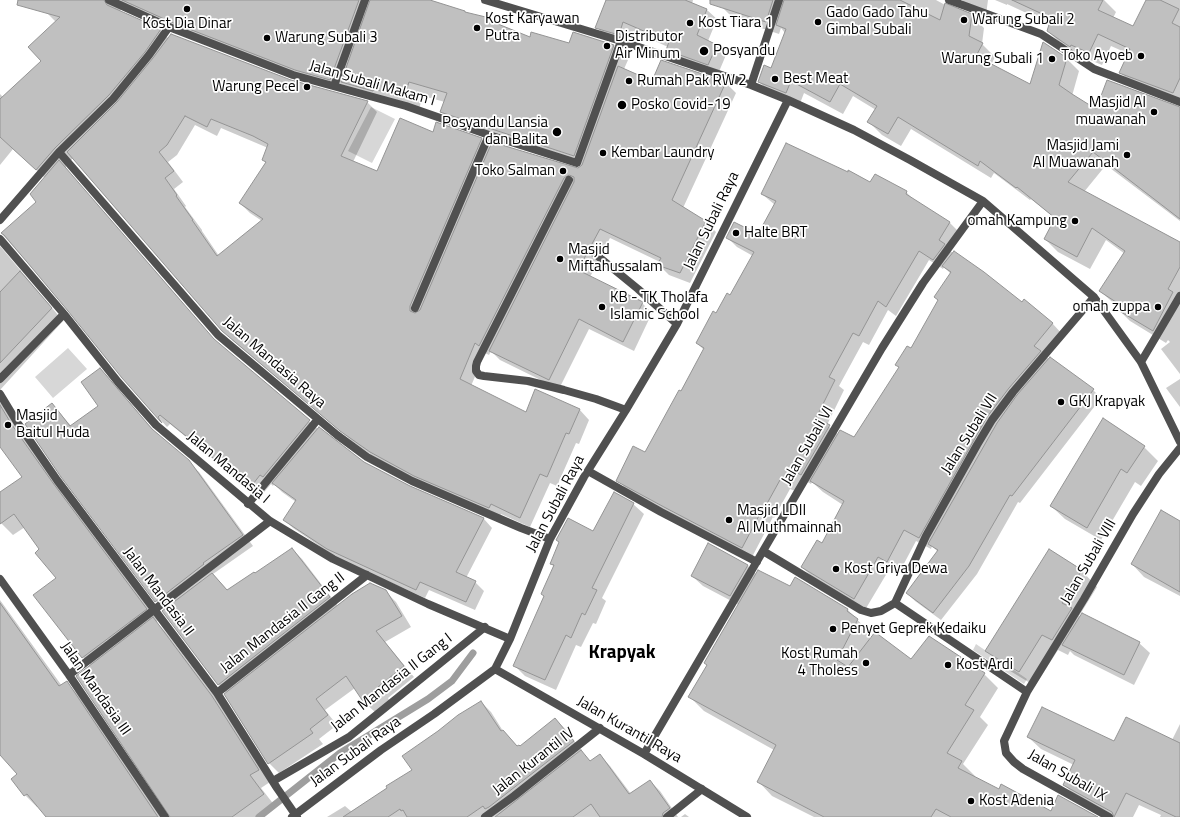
<!DOCTYPE html>
<style>
body{margin:0}
canvas{display:block;background:#fff}
</style>
<canvas width="1180" height="817"></canvas>
<script>
const context = document.querySelector('canvas').getContext('2d');
context.lineJoin = 'round';
function fill(path, color) { context.fillStyle = color; context.fill(path, 'evenodd'); }
const shape = rows => new Path2D(rows.map(r => 'M' + r).join(''));
function strokePath(path, color, width, dash) { context.strokeStyle = color; context.lineWidth = width; context.lineCap = dash ? 'butt' : 'round'; context.setLineDash(dash || []); context.stroke(path); }
function label(font, color, halo, rows, align = 'center') {
  context.font = font + ' "Titillium Web",sans-serif'; context.lineWidth = 3.5; context.setLineDash([]); context.textBaseline = 'middle'; context.strokeStyle = halo; context.fillStyle = color; for (const [text, x, y, turn = 0] of rows) {
    context.save(); context.translate(x, y); context.rotate((+turn || 0) * Math.PI / 180); context.textAlign = isNaN(turn) ? turn : align; if (halo) context.strokeText(text, 0, 0); context.fillText(text, 0, 0); context.restore();
  }
}
const green = shape([
 [371,107,395,119,372,163,348,151],
 [68,348,87,369,53,398,35,377],
 [976,644,1027,679,1024,684,973,650]
]);
const shadow = shape([
 [51,0,428,0,467,14,493,20,498,25,531,38,570,45,613,45,628,60,624,69,652,82,662,62,726,83,736,93,683,208,706,222,716,232,690,283,669,275,659,265,660,262,610,238,590,277,642,303,652,313,634,351,589,329,559,389,500,360,491,351,489,355,485,353,471,386,526,413,579,409,589,420,579,444,576,443,557,486,550,483,530,527,501,514,499,518,381,462,352,441,233,341,223,330,73,158,65,168,218,344,318,429,364,463,409,487,484,519,492,528,466,578,475,582,484,591,475,610,429,590,425,598,337,558,293,528,284,519,296,502,282,492,274,484,273,486,271,484,260,497,170,424,167,427,123,378,69,310,2,234,37,202,45,178,13,149,0,165,0,94,3,97,42,61,56,22,47,13],
 [123,8,345,93,418,112,423,96,445,102,441,112,456,126,581,167,579,169,490,148,481,139,433,134,377,172,353,162,377,112,367,102,291,81,169,39,160,30,119,12],
 [195,125,217,136,221,128,268,148,263,159,266,163,240,203,250,213,262,221,219,256,202,231,202,230,185,207,186,206,174,189,183,182,168,162,177,155],
 [607,0,693,0,692,4,707,10,717,19,708,41,717,46,726,55,718,74,676,60,667,50,668,47,633,31,629,44,606,37,597,27],
 [723,0,936,0,947,6,971,15,984,28,982,44,995,57,991,65,1031,86,1066,58,1079,71,1072,96,1096,110,1180,108,1180,221,1106,165,1084,192,1180,243,1180,374,1161,349,1170,342,1168,340,1166,343,1130,321,1117,308,1118,307,1100,291,1125,254,1106,240,1090,269,1058,252,1045,239,1056,219,1031,199,1030,200,994,173,991,178,911,129,901,146,882,135,869,122,876,110,853,96,843,114,804,93,799,106,772,94,759,82,771,69,785,33,781,28,779,34,734,19,721,6],
 [962,0,988,0,986,15,972,10],
 [995,0,1104,0,1116,12,1113,18,1134,28,1147,0,1180,0,1180,103,1133,85,1120,72,1129,54,1111,46,1102,65,1083,57,1061,44,1048,31,1050,24,1007,4,1007,5],
 [871,183,906,192,915,201,950,223,960,233,949,250,1022,304,1052,323,1063,335,1046,357,1093,390,1101,398,1020,503,1018,502,977,574,941,620,915,601,907,593,938,552,932,546,931,549,916,541,899,573,890,568,865,610,814,579,802,567,823,545,843,505,823,492,812,482,811,484,802,479,795,491,790,489,774,518,773,517,752,557,627,490,618,480,646,453,704,350,697,343,716,314,731,296,753,256,737,247,727,237,759,236,775,205,762,194],
 [929,260,943,269,944,267,951,274,939,300,911,349,855,439,839,435,827,425,844,390,839,386,863,342,869,345,888,310,896,316],
 [0,246,63,321,0,390],
 [100,369,157,434,199,472,253,546,213,574,228,591,255,575,292,549,302,559,338,606,385,591,396,602,411,627,385,642,414,677,388,698,390,702,375,712,364,702,355,688,325,710,337,725,319,739,323,744,279,773,269,763,227,693,219,685,163,611,165,610,156,601,62,476,52,404,72,427,100,406],
 [1180,379,1180,407,1166,388],
 [0,401,64,496,158,621,156,622,165,631,224,709,270,782,261,788,275,806,260,817,172,817,92,666,83,657,34,595,57,578,41,549,25,527,13,535,0,522,0,493,23,477,0,445],
 [1103,420,1144,447,1158,461,1141,486,1135,482,1101,540,1065,519,1051,506],
 [633,504,644,514,602,598,606,601,596,624,593,623,581,647,576,645,556,690,525,676,514,665,545,597,554,567,551,563,560,543,557,540,594,532],
 [1180,522,1180,596,1144,577,1132,564],
 [708,544,748,566,757,575,847,609,871,634,869,640,911,661,984,674,998,688,980,717,988,725,963,764,975,776,974,778,999,791,1051,812,1096,817,814,817,772,796,758,781,774,750,704,711,690,697,739,605,703,586,692,576],
 [1049,551,1082,571,1097,587,1079,616,1139,643,1150,653,1134,685,1074,655,1070,651,1068,655,1058,650,1035,686,1002,666,987,650],
 [0,600,62,686,67,683,78,695,162,817,47,817,38,806,37,807,25,795,18,775,0,754],
 [481,702,491,712,503,731,518,747,520,747,555,719,565,729,583,752,582,753,591,762,600,755,610,766,631,794,650,781,660,791,678,817,327,817,345,806,352,812,413,770],
 [1180,724,1180,817,1160,817,1161,815,1139,805,1133,817,1112,817,1077,797,1064,785,1074,765,1041,749,1028,737,1115,742,1172,740],
 [685,814,689,817,681,817]
]);
const stream = shape([
 [259,817,340,753,428,699,452,681,473,653]
]);
const building = shape([
 [18,0,104,0,107,5,161,29,145,52,109,95,55,148,36,170,0,137,0,99,41,61,28,47,60,17,17,5,18,0],
 [122,0,359,0,330,80,295,70,171,22,122,0],
 [370,0,430,0,465,11,465,12,494,19,493,22,530,37,531,32,569,43,573,32,614,45,574,156,440,112,447,93,409,82,404,98,374,89,373,91,341,82,370,0],
 [606,0,685,0,707,9,697,35,717,45,708,65,666,50,669,42,623,22,619,35,595,28,606,0],
 [710,0,773,0,766,22,710,4,710,0],
 [784,0,900,0,940,20,945,3,972,14,969,36,983,43,976,56,1030,84,1043,42,1067,58,1059,85,1072,94,1096,109,1107,80,1180,107,1180,219,1093,152,1068,182,1180,242,1180,267,1168,289,1173,292,1153,331,1116,309,1119,304,1099,291,1125,251,1092,228,1077,257,1044,239,1055,218,1017,187,1016,188,980,161,978,166,898,117,888,134,867,122,877,106,840,84,830,102,791,81,786,93,758,82,764,65,771,68,786,29,776,25,784,0],
 [1012,0,1103,0,1098,10,1133,26,1146,0,1160,0,1179,9,1172,23,1180,27,1180,78,1173,93,1119,73,1130,49,1098,34,1089,53,1071,45,1070,47,1047,31,1051,18,1012,0],
 [171,34,291,80,368,101,341,156,377,171,400,118,433,132,436,122,482,138,410,306,410,311,415,313,420,310,492,142,578,168,582,165,618,66,652,81,661,60,726,82,672,200,706,221,680,273,657,265,661,258,600,229,578,270,643,302,623,342,579,319,549,380,489,351,574,182,574,177,569,175,564,178,479,346,475,343,460,379,526,412,535,389,580,409,569,434,566,433,547,477,540,474,520,518,491,504,489,508,414,476,370,452,340,431,222,331,67,152,117,102,153,58,171,34],
 [185,116,207,127,211,119,253,136,268,144,262,160,266,162,239,203,263,219,217,256,192,220,193,220,176,196,177,195,165,178,174,171,159,152,167,145,185,116],
 [786,143,848,172,848,170,870,182,875,174,907,191,906,194,950,222,939,240,945,244,933,260,919,251,886,307,878,301,859,336,853,333,829,377,835,380,816,418,830,425,801,475,792,470,785,482,780,480,764,509,763,508,742,548,664,507,616,481,633,446,645,452,679,390,681,391,704,348,696,343,713,311,716,313,727,293,730,295,754,252,726,238,734,222,758,234,776,201,761,194,786,143],
 [59,160,214,339,310,420,263,477,260,475,250,488,160,415,158,417,162,423,160,421,122,378,68,311,27,262,4,235,1,233,36,202,30,194,59,160],
 [954,251,984,272,1022,302,1024,299,1053,323,1034,346,1041,351,1009,388,987,417,919,538,904,530,887,562,878,557,854,599,801,567,817,540,822,543,844,501,810,481,840,430,854,437,899,367,895,365,907,346,911,348,938,300,934,297,951,272,942,266,954,251],
 [20,271,52,308,0,363,0,292,20,271],
 [1050,357,1094,389,1012,496,1010,495,969,566,933,613,906,593,938,550,928,544,997,423,1017,395,1050,357],
 [100,368,152,429,189,460,243,535,203,563,204,564,155,602,61,477,25,424,52,403,70,426,98,406,81,382,100,368],
 [0,405,12,425,53,483,147,609,82,658,33,595,56,578,35,553,39,549,14,514,0,524,0,492,22,477,0,447,0,405],
 [1103,418,1145,446,1127,473,1121,469,1087,528,1050,506,1103,418],
 [319,427,364,462,410,486,484,518,456,572,476,581,466,602,420,582,416,590,327,549,283,520,296,500,272,483,319,427],
 [614,492,634,503,592,588,597,590,585,615,582,613,571,638,566,635,545,680,513,666,544,596,541,594,554,565,550,564,559,542,556,540,568,518,593,531,614,492],
 [1161,510,1180,521,1180,592,1131,564,1161,510],
 [708,543,748,565,730,596,691,576,708,543],
 [292,548,330,597,218,685,162,611,212,573,227,590,254,572,255,573,292,548],
 [1049,549,1082,570,1062,603,1072,608,1052,640,1042,635,1019,672,985,651,1049,549],
 [758,570,790,586,795,577,848,609,847,611,858,619,837,660,848,667,875,632,911,659,929,636,985,673,965,705,974,710,947,753,962,761,958,768,999,789,1001,784,1051,811,1058,795,1098,817,951,817,936,809,931,817,824,817,757,782,776,745,688,697,707,665,704,663,758,570],
 [370,583,386,590,402,616,376,631,404,666,378,687,381,692,364,703,346,676,316,699,328,715,310,729,313,733,268,764,224,694,352,594,370,583],
 [0,603,59,686,67,681,158,817,46,817,27,794,24,796,11,779,17,774,0,755,0,603],
 [1082,613,1140,642,1124,675,1062,645,1082,613],
 [153,617,212,696,259,770,250,775,264,794,232,817,170,817,76,676,153,617],
 [481,701,501,731,503,730,517,746,519,745,520,746,555,718,574,741,489,807,485,809,483,806,467,817,407,817,403,810,401,811,400,809,388,817,343,817,387,788,386,786,412,770,402,756,438,731,458,715,481,701],
 [1042,707,1114,741,1126,717,1180,743,1180,817,1176,817,1126,793,1114,817,1112,812,1063,785,1075,760,1027,737,1042,707],
 [581,750,590,761,600,754,629,794,650,780,670,808,663,813,662,817,600,817,591,804,573,817,495,817,581,750]
]);
const minor = shape([
 [109,0,169,27,293,75,406,106,489,135,577,163,621,41],
 [485,0,621,41,751,85,788,100,854,130,910,160,983,201,1094,297,1141,362,1180,442],
 [949,0,1041,34,1094,69,1180,102],
 [751,85,779,0],
 [334,86,365,0],
 [59,152,218,335,337,435,367,457,412,481,521,528,550,539],
 [569,180,477,362,476,366,476,371,479,375,484,376,528,381,564,390,596,399,626,410],
 [0,220,59,152,113,99,149,55,169,27],
 [0,239,64,314,118,382,156,425,270,521,333,559,428,604,510,639],
 [594,253,638,289,677,324],
 [415,308,489,135],
 [1141,362,1180,296],
 [0,379,64,314],
 [0,394,17,422,57,480,217,693,277,788,297,817],
 [588,471,661,512,757,562],
 [248,504,318,419],
 [763,551,861,610,871,613,881,611,895,603],
 [0,579,69,675,165,817],
 [895,603,926,536,977,445,992,420,1013,392,1094,297],
 [895,603,1027,692],
 [495,669,644,754,747,817],
 [69,675,270,521],
 [217,693,367,575],
 [644,754,882,348,923,283,983,201],
 [273,781,349,737,485,627],
 [292,817,381,750,434,714,495,669,510,639,550,539,584,477,626,410,677,324,788,100],
 [485,817,514,796,600,728],
 [667,817,702,789],
 [1109,817,1023,769,1014,762,1006,753,1004,741,1027,692,1084,599,1133,514,1159,474,1180,448]
]);
const markers = [
 [187,9,4,"#000"],
 [964,20,4,"#000"],
 [818,22,4,"#000"],
 [690,23,4,"#000"],
 [477,28,4,"#000"],
 [267,38,4,"#000"],
 [607,46,4,"#000"],
 [704,51,5,"#000"],
 [1141,56,4,"#000"],
 [1052,59,4,"#000"],
 [775,79,4,"#000"],
 [629,81,4,"#000"],
 [307,87,4,"#000"],
 [622,105,5,"#000"],
 [1154,112,4,"#000"],
 [557,132,5,"#000"],
 [603,153,4,"#000"],
 [1127,155,4,"#000"],
 [563,171,4,"#000"],
 [1075,221,4,"#000"],
 [736,233,4,"#000"],
 [560,259,4,"#000"],
 [602,307,4,"#000"],
 [1158,307,4,"#000"],
 [1061,402,4,"#000"],
 [8,425,4,"#000"],
 [729,520,4,"#000"],
 [836,569,4,"#000"],
 [833,629,4,"#000"],
 [866,663,4,"#000"],
 [948,665,4,"#000"],
 [971,801,4,"#000"]
];
const poiNames = [
 ["Gado Gado Tahu",826,13],
 ["Gimbal Subali",826,30],
 ["Kost Karyawan",485,19],
 ["Putra",485,36],
 ["Warung Subali 2",972,20],
 ["Kost Tiara 1",698,23],
 ["Kost Dia Dinar",187,24,"center"],
 ["Distributor",615,37],
 ["Air Minum",615,54],
 ["Warung Subali 3",275,38],
 ["Posyandu",713,51],
 ["Toko Ayoeb",1133,56,"right"],
 ["Warung Subali 1",1044,59,"right"],
 ["Best Meat",783,79],
 ["Rumah Pak RW 2",637,81],
 ["Warung Pecel",299,87,"right"],
 ["Masjid Al",1146,103,"right"],
 ["muawanah",1146,120,"right"],
 ["Posko Covid-19",631,105],
 ["Posyandu Lansia",548,123,"right"],
 ["dan Balita",548,140,"right"],
 ["Masjid Jami",1119,146,"right"],
 ["Al Muawanah",1119,163,"right"],
 ["Kembar Laundry",611,153],
 ["Toko Salman",555,171,"right"],
 ["omah Kampung",1067,221,"right"],
 ["Halte BRT",744,233],
 ["Masjid",568,250],
 ["Miftahussalam",568,267],
 ["KB - TK Tholafa",610,298],
 ["Islamic School",610,315],
 ["omah zuppa",1150,307,"right"],
 ["GKJ Krapyak",1069,402],
 ["Masjid",16,416],
 ["Baitul Huda",16,433],
 ["Masjid LDII",737,511],
 ["Al Muthmainnah",737,528],
 ["Kost Griya Dewa",844,569],
 ["Penyet Geprek Kedaiku",841,629],
 ["Kost Rumah",858,654,"right"],
 ["4 Tholess",858,671,"right"],
 ["Kost Ardi",956,665],
 ["Kost Adenia",979,801]
];
const streetNames = [
 ["Jalan Subali Makam I",372,84,16],
 ["Jalan Subali Raya",712,221,-64],
 ["Jalan Mandasia Raya",274,363,41],
 ["Jalan Subali VII",970,434,-58],
 ["Jalan Subali VI",808,446,-60],
 ["Jalan Mandasia I",228,468,40],
 ["Jalan Subali Raya",556,504,-62],
 ["Jalan Subali VIII",1089,562,-60],
 ["Jalan Mandasia II",158,592,53],
 ["Jalan Mandasia II Gang II",283,623,-38],
 ["Jalan Mandasia II Gang I",392,683,-38],
 ["Jalan Mandasia III",95,689,55],
 ["Jalan Kurantil Raya",629,730,30],
 ["Jalan Subali Raya",356,752,-36],
 ["Jalan Kurantil IV",534,762,-38],
 ["Jalan Subali IX",1067,776,30]
];
const districtNames = [
 ["Krapyak",622,653]
];
fill(green, '#d7d7d7');
fill(shadow, '#0003');
strokePath(stream, '#9e9e9e', 7);
fill(building, '#c0c0c0');
strokePath(building, '#949494', 1);
strokePath(minor, '#505050', 8);
for (const [x, y, r, color] of markers) { const dot = new Path2D(); dot.arc(x, y, r, 0, 2 * Math.PI); context.fillStyle = color; context.fill(dot); strokePath(dot, '#fff', 1.5); }
label('15px', '#000', '#fff', poiNames, 'left');
label('15px', '#000', '#fff', streetNames);
label('bold 19px', '#000', '#fff', districtNames);
</script>
